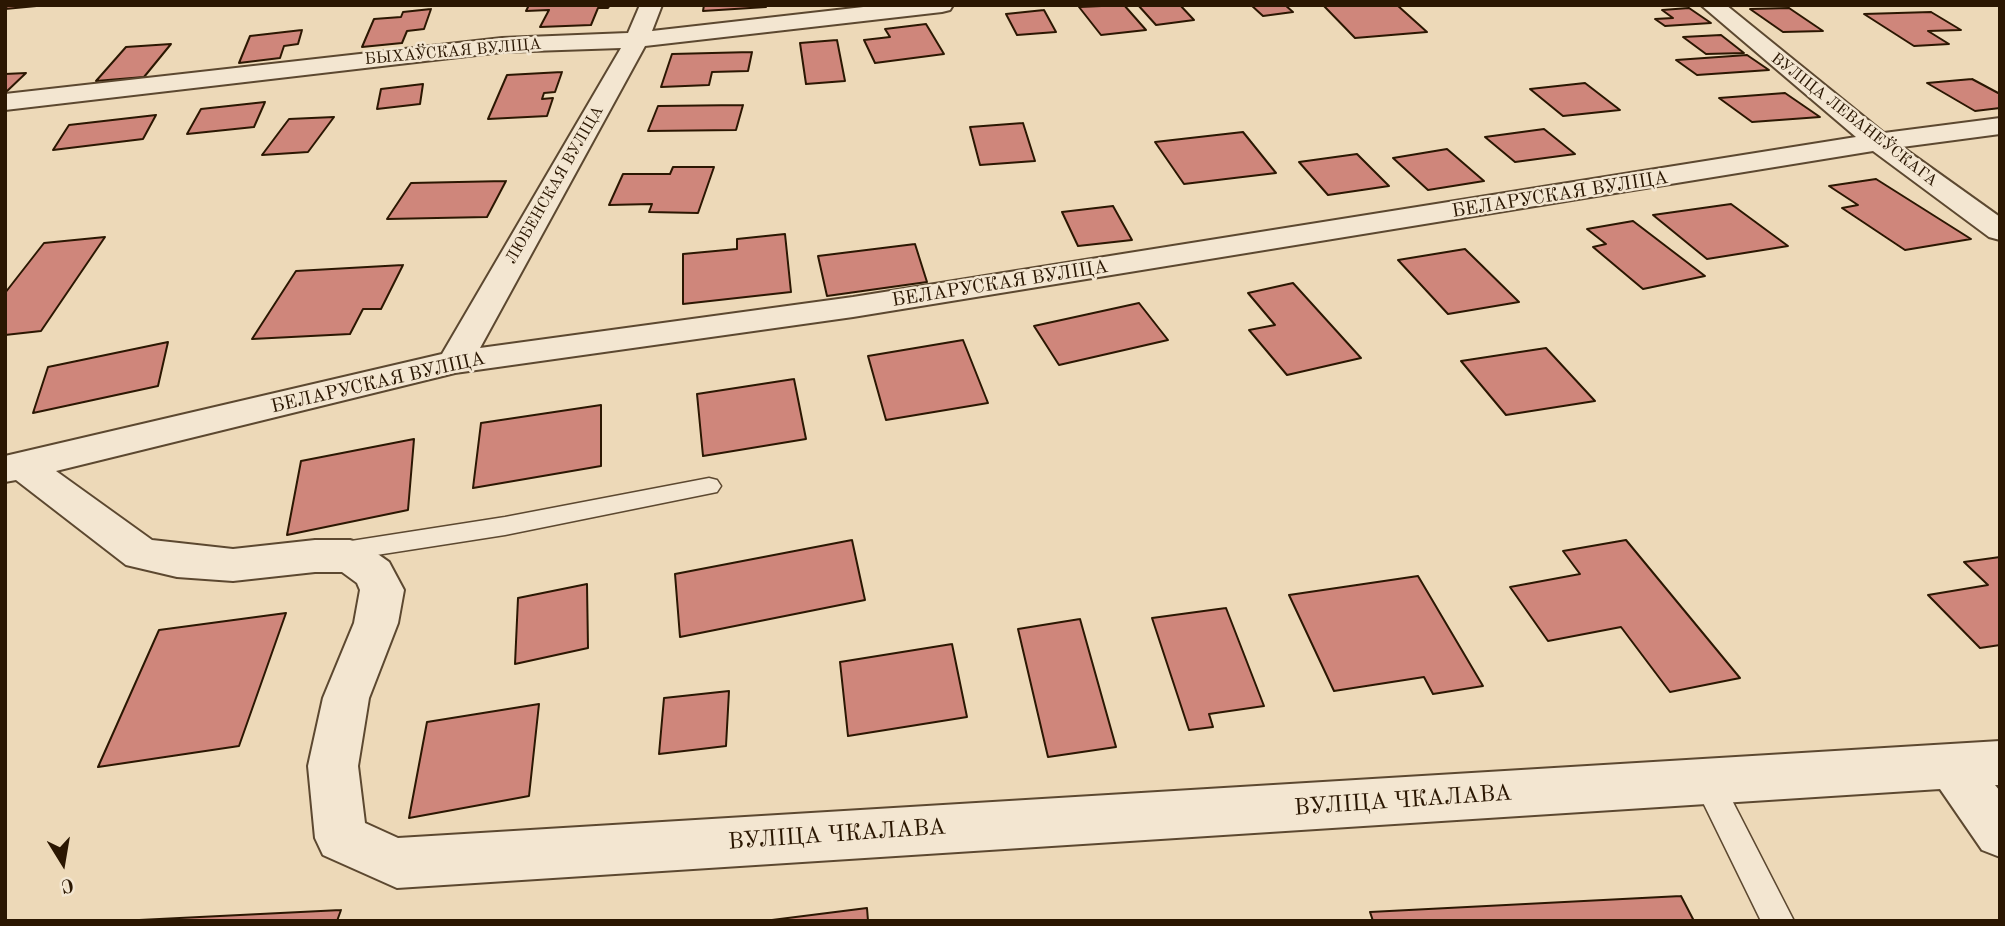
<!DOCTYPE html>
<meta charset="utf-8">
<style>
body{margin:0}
#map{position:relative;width:2005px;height:926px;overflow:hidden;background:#edd9b8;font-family:"Old Standard TT",serif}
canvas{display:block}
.frame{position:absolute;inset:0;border:7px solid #2b1702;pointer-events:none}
.north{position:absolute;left:28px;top:828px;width:70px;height:70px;-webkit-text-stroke:5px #f3e6d1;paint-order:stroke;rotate:169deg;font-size:19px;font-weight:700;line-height:28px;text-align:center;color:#2b1702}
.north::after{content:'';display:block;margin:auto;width:24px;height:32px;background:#2b1702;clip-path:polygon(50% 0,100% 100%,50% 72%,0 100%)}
</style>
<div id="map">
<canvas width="2005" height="926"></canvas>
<div class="frame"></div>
<div class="north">С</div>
</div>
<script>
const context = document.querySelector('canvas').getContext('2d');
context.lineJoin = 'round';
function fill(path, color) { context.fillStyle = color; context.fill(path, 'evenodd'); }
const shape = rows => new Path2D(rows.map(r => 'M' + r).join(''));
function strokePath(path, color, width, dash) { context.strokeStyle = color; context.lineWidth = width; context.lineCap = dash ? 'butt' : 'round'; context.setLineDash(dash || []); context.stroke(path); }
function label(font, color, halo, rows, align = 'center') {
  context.font = font + ' "Old Standard TT",serif'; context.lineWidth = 5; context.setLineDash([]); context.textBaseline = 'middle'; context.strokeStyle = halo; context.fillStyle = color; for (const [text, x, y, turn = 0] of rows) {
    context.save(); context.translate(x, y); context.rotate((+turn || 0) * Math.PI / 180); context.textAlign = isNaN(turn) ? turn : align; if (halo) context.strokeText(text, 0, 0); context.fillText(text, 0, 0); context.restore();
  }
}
const building = shape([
 [8,5,47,5,5,9,8,5],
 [529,5,610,5,608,8,598,8,591,25,540,27,549,10,526,11,529,5],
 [704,5,766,5,766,7,703,11,704,5],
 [1124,5,1146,30,1101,35,1079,7,1124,5],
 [1138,5,1180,5,1194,20,1156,25,1138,5],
 [1251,5,1285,5,1293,12,1263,16,1251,5],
 [1323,5,1397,5,1427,32,1355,38,1323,5],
 [1689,8,1711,23,1665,26,1655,19,1673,18,1662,10,1689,8],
 [1789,8,1823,31,1783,32,1750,9,1789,8],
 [431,9,424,29,407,31,402,43,362,47,374,19,401,17,403,12,431,9],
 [1044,10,1056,32,1017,35,1006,14,1044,10],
 [1931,12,1961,30,1928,31,1949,44,1914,46,1864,14,1931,12],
 [926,24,944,54,875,63,864,40,890,37,885,29,926,24],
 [302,30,298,44,284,46,280,58,239,63,250,36,302,30],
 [1721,35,1744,53,1706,54,1683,37,1721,35],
 [837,40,845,81,806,84,800,43,837,40],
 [171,44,144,77,96,81,126,47,171,44],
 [752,52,748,71,712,72,709,85,661,87,672,54,752,52],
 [1747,55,1769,70,1697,75,1676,60,1747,55],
 [562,72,555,92,544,93,542,99,553,98,547,116,488,119,507,75,562,72],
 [26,73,5,93,5,74,26,73],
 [1972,79,2000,94,2000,108,1975,111,1927,83,1972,79],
 [1585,83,1620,110,1563,116,1530,89,1585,83],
 [423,84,420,104,377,109,381,89,423,84],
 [1785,93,1820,117,1752,122,1719,98,1785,93],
 [265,102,254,127,187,134,201,109,265,102],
 [743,105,736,130,648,131,658,106,743,105],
 [156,115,143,139,53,150,69,125,156,115],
 [334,117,308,152,262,155,289,119,334,117],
 [1023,123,1035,161,980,165,970,127,1023,123],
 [1544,129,1575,154,1515,162,1485,137,1544,129],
 [1243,132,1276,173,1184,184,1155,142,1243,132],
 [1447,149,1484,181,1428,190,1393,158,1447,149],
 [1357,154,1389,186,1328,195,1299,162,1357,154],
 [673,167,714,167,698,213,649,212,652,204,609,205,623,174,670,174,673,167],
 [1876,179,1971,239,1905,250,1842,208,1858,205,1829,186,1876,179],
 [506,181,487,217,387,219,411,183,506,181],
 [1731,204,1788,246,1707,259,1653,215,1731,204],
 [1113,206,1132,240,1078,246,1062,212,1113,206],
 [1633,221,1705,276,1643,289,1593,247,1606,244,1587,229,1633,221],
 [785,234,791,292,683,304,683,254,737,249,737,239,785,234],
 [105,237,41,331,5,335,5,293,44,243,105,237],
 [915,244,927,282,827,296,818,256,915,244],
 [1465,249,1519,302,1448,314,1398,260,1465,249],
 [403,265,381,309,363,309,350,334,252,339,296,271,403,265],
 [1293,283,1361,358,1287,375,1249,330,1275,325,1248,293,1293,283],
 [1139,303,1168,340,1059,365,1034,326,1139,303],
 [963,340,988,403,886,420,868,356,963,340],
 [168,342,158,386,33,413,48,367,168,342],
 [1546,348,1595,401,1506,415,1461,361,1546,348],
 [794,379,806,439,703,456,697,394,794,379],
 [601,405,601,466,473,488,481,423,601,405],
 [414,439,408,510,287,535,301,461,414,439],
 [852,540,865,600,680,637,675,574,852,540],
 [1626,540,1740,678,1670,692,1621,627,1548,641,1510,587,1580,574,1563,551,1626,540],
 [2000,557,2000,645,1980,648,1928,595,1988,585,1964,562,2000,557],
 [1418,576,1483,686,1433,694,1424,677,1334,691,1289,595,1418,576],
 [587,584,588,648,515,664,518,598,587,584],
 [1226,608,1264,706,1209,714,1213,727,1189,730,1152,618,1226,608],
 [286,613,239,746,98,767,159,630,286,613],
 [1080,619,1116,747,1048,757,1018,629,1080,619],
 [952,644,967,717,848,736,840,662,952,644],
 [729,691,726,746,659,754,664,698,729,691],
 [539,704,529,796,409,818,427,722,539,704],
 [1681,896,1694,921,1373,921,1370,912,1681,896],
 [867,908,868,921,764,921,867,908],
 [341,910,337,921,119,921,341,910]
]);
const service = shape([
 [709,478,717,480,721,486,717,492,505,535,338,561,329,559,326,552,329,545,338,543,505,517,709,478],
 [1708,769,1718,773,1794,921,1761,921,1693,782,1698,773,1708,769]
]);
const minor = shape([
 [640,5,662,5,652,31,881,5,953,5,950,10,942,12,645,46,480,348,853,297,1856,137,1701,5,1726,5,1884,133,2000,118,2000,134,1902,147,2000,217,2000,240,1989,237,1873,151,853,317,455,373,56,471,152,540,233,549,315,540,350,540,365,545,389,562,404,590,398,623,369,698,358,766,365,823,398,838,2000,741,2000,785,1995,785,2000,791,2000,857,1982,850,1940,789,397,888,323,855,315,838,308,766,323,698,354,623,360,590,357,583,342,572,315,572,233,581,177,577,126,565,16,480,5,482,5,456,442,354,621,48,502,52,5,110,5,94,502,38,628,33,640,5]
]);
const farStreetnames = [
 ["БЫХАЎСКАЯ ВУЛІЦА",453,52,-5],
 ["ВУЛІЦА ЛЕВАНЕЎСКАГА",1854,120,38],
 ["ЛЮБЕНСКАЯ ВУЛІЦА",555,185,-60]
];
const streetNames = [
 ["БЕЛАРУСКАЯ ВУЛІЦА",1560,195,-9],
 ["БЕЛАРУСКАЯ ВУЛІЦА",1000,284,-9],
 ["БЕЛАРУСКАЯ ВУЛІЦА",378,383,-13]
];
const nearStreetnames = [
 ["ВУЛІЦА ЧКАЛАВА",1403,801,-4],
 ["ВУЛІЦА ЧКАЛАВА",837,835,-4]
];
fill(building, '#cf867b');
strokePath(building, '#2b1702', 2);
strokePath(service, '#5c4830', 3);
strokePath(minor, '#5c4830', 4);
fill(service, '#f3e6d1');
fill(minor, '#f3e6d1');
label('16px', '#2b1702', '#f3e6d1', farStreetnames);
label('19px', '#2b1702', '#f3e6d1', streetNames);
label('23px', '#2b1702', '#f3e6d1', nearStreetnames);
</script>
